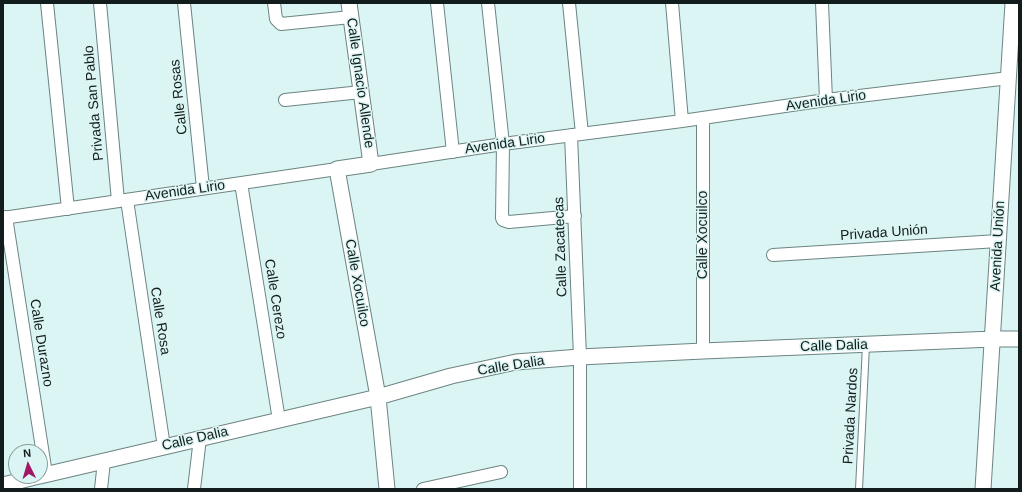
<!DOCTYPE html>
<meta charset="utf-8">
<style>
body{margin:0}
#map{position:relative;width:1022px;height:492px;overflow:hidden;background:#daf5f3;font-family:Helvetica,sans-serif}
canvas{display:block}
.frame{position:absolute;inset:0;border:4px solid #131c1c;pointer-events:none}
.north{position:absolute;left:8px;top:444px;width:40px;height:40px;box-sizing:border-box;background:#daf5f3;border:1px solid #8a9e9d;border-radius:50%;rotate:355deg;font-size:11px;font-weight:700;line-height:16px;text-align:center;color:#131c1c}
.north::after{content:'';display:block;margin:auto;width:14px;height:18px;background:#9f1867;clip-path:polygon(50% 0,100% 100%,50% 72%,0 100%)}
</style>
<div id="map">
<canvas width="1022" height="492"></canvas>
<div class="frame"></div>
<div class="north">N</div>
</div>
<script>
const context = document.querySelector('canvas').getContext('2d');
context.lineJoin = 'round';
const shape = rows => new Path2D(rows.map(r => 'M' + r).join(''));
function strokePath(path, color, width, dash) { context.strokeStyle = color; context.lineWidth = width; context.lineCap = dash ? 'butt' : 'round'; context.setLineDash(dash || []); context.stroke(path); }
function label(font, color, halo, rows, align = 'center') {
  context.font = font + ' Helvetica,sans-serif'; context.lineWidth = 3; context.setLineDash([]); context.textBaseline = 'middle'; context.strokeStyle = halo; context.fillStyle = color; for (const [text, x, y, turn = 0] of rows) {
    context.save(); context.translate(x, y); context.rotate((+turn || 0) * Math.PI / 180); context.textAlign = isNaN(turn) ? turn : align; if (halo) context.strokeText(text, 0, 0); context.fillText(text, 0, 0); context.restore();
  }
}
const service = shape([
 [859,489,866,345]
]);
const minor = shape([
 [47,3,68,209],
 [100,3,118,201],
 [184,3,203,188],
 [274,3,276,19,281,24,351,17],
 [437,3,453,152],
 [488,3,503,144,502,218,503,220,509,222,575,216],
 [569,3,582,134],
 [672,3,682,121],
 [822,3,826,100],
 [285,100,361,92],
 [571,135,580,357,580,489],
 [371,164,503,144,682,121,826,100,1009,78],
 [241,183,279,420],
 [127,200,164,447],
 [6,217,46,474],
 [3,218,337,169],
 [773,255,998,241],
 [703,351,703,118],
 [101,489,104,461],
 [194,489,200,438],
 [423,489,501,472]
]);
const tertiary = shape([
 [349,3,371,164,337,169,378,397,387,489],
 [40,476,378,397,451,376,516,362,580,357,703,351,993,339,1019,339],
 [3,485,39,476],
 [983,489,1013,3]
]);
const streetNames = [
 ["Calle Ignacio Allende",360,83,82],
 ["Calle Rosas",179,97,-96],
 ["Avenida Lirio",826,101,-8],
 ["Privada San Pablo",94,103,-95],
 ["Avenida Lirio",505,144,-8],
 ["Avenida Lirio",185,191,-8],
 ["Privada Unión",884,233,-4],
 ["Calle Xocuilco",703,235,-90],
 ["Avenida Unión",998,246,-87],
 ["Calle Zacatecas",561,247,-92],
 ["Calle Xocuilco",357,283,80],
 ["Calle Cerezo",275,299,81],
 ["Calle Rosa",160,321,81],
 ["Calle Durazno",41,343,81],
 ["Calle Dalia",834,346,-2],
 ["Calle Dalia",511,366,-9],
 ["Privada Nardos",851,416,-87],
 ["Calle Dalia",195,439,-13]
];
strokePath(service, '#6c8482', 8);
strokePath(minor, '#6c8482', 14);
strokePath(tertiary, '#6c8482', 17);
strokePath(service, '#fff', 6);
strokePath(minor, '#fff', 12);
strokePath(tertiary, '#fff', 15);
label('14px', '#131c1c', '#daf5f3', streetNames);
</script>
